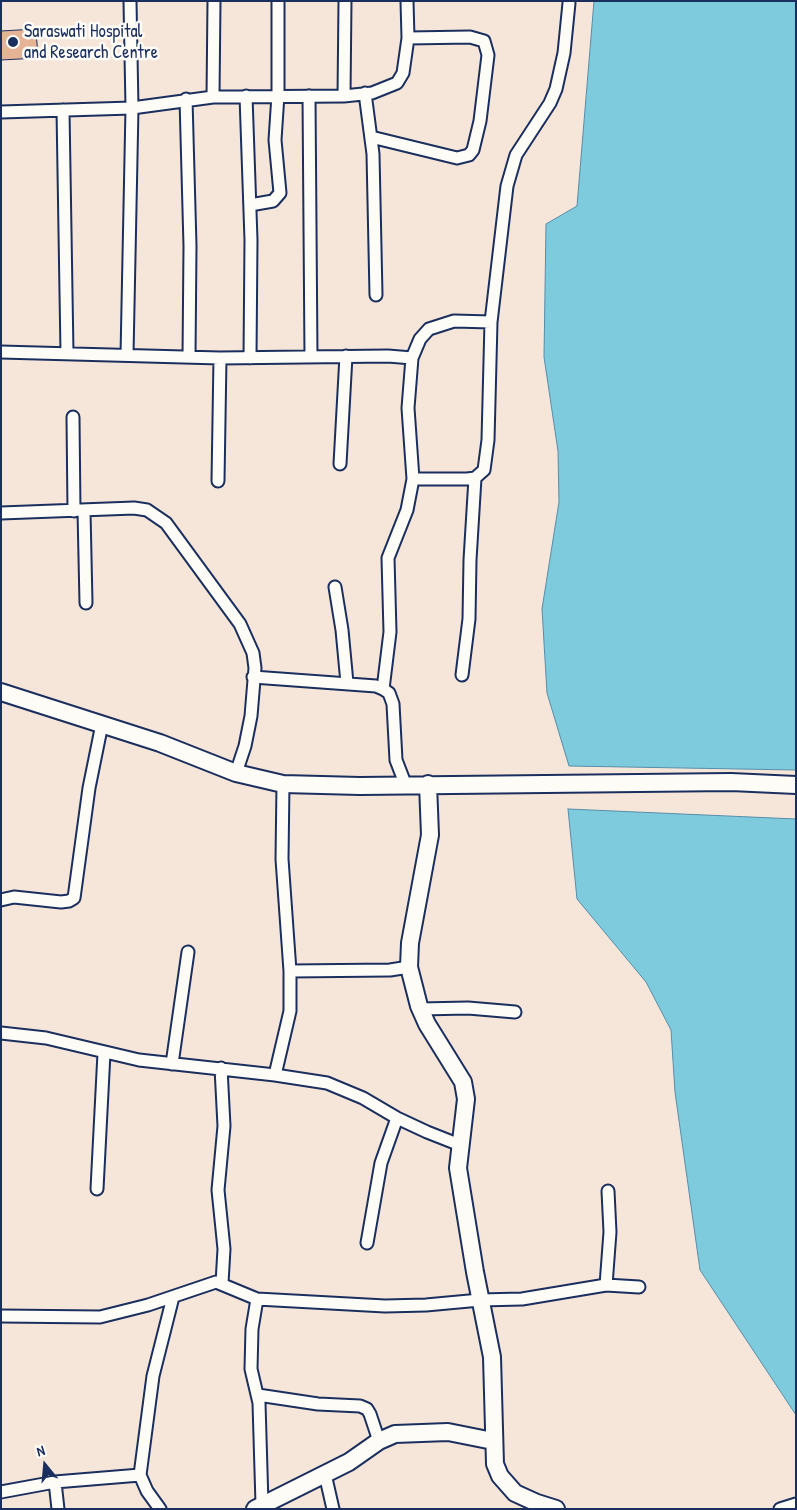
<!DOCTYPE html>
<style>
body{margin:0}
#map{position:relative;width:797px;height:1510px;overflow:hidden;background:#f6e6da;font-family:"Patrick Hand",sans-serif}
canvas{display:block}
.frame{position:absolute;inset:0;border:2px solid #1b2f5e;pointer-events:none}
.north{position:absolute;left:20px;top:1440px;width:50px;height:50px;-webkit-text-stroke:4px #fdfcf7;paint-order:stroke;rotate:343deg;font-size:14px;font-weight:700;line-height:20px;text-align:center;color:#1b2f5e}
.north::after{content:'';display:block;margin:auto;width:18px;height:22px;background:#1b2f5e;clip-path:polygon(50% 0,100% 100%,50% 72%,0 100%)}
</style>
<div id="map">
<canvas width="797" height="1510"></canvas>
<div class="frame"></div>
<div class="north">N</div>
</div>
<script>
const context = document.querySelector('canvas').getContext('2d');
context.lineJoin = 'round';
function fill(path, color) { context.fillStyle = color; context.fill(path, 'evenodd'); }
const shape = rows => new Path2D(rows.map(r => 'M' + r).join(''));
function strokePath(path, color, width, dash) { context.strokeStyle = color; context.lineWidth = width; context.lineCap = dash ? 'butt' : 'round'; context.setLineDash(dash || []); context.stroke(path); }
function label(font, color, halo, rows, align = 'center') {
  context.font = font + ' "Patrick Hand",sans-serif'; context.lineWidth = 5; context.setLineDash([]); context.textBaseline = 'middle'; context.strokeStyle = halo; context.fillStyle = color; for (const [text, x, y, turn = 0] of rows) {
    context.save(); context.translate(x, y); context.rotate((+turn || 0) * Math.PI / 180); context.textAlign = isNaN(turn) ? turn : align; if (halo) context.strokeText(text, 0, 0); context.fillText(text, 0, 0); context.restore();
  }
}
const water = shape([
 [594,1,796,1,796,770,569,766,547,693,542,609,559,502,558,451,544,357,546,224,577,206,594,1],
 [568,809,796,819,796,1415,700,1270,675,1092,671,1030,646,982,577,899,568,809]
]);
const building = shape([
 [36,29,38,58,1,60,1,31,36,29]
]);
const street = shape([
 [365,93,373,154,376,295],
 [246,96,251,240,250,358],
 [309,96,311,357],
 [344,96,345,1],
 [213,97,214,1],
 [186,99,190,246,189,357],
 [63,110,67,353],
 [1,112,132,108,213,97,344,96,372,93,397,83,403,73,408,38,407,1],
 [371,137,457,158,469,155,473,150,480,121,488,55,484,41,470,37,408,38],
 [250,205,273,201,280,193,275,140,278,95,278,1],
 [1,352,220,358,388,356,412,358],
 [127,355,132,108,130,1],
 [73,417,74,511],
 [340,464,346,356],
 [413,479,467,479,475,478,484,470,488,440,491,322,507,186,516,155,550,103,556,89,564,53,569,3],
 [218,481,220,358],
 [84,511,86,603],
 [1,513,134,508,147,510,166,523,240,624,253,653,255,668,251,716,245,746,236,773],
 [335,587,342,630,347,683],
 [462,675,469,619,470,560,475,478],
 [253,677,376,686,383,689,389,693,393,704,396,760,406,786],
 [383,689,390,632,388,558,407,510,413,479,408,408,412,358,420,339,429,329,454,321,491,322],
 [1,900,14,897,61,902,69,901,74,898,89,788,102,724],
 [290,971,390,970,409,967],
 [420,1009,468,1008,515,1012],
 [1,1033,46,1038,139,1060,275,1075,327,1083,363,1098,397,1118,427,1132,460,1145],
 [172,1064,188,952],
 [221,1068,224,1126,218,1190,224,1249,222,1283],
 [275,1075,290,1011,290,971,282,859,283,784],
 [97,1189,104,1053],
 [367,1243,381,1163,397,1118],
 [606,1285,610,1232,608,1191],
 [257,1299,252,1329,251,1369,259,1403,262,1504],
 [1,1316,100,1317,148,1305,216,1282,257,1299,385,1306,426,1305,480,1300,522,1299,606,1285,639,1287],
 [258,1395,318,1404,360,1406,367,1409,370,1414,379,1441],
 [325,1474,333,1509],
 [55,1482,58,1509],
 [1,1492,55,1482,140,1475],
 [160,1509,147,1491,140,1475,153,1376,173,1297],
 [780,1509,796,1504]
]);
const secondary = shape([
 [1,692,160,743,236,773,283,784,360,786,731,782,796,785],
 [428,784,430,835,410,943,409,967,419,1006,427,1024,463,1082,466,1099,458,1168,475,1272,492,1357,495,1464,500,1476,515,1493,537,1503,556,1509],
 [255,1509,349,1462,379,1441,395,1434,448,1432,493,1441]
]);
const markers = [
 [13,42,6,"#1b2f5e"]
];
const poiNames = [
 ["Saraswati Hospital",24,32],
 ["and Research Centre",24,53]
];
fill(water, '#7ecbdd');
strokePath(water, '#568daa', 1);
fill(building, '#e5b396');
strokePath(building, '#1b2f5e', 1);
strokePath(street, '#1b2f5e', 15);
strokePath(secondary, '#1b2f5e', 20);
strokePath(street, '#fdfcf7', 11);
strokePath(secondary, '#fdfcf7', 16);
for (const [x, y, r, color] of markers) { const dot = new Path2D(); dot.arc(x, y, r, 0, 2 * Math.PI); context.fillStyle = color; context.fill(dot); strokePath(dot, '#fdfcf7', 2); }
label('18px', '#1b2f5e', '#fdfcf7', poiNames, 'left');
</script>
